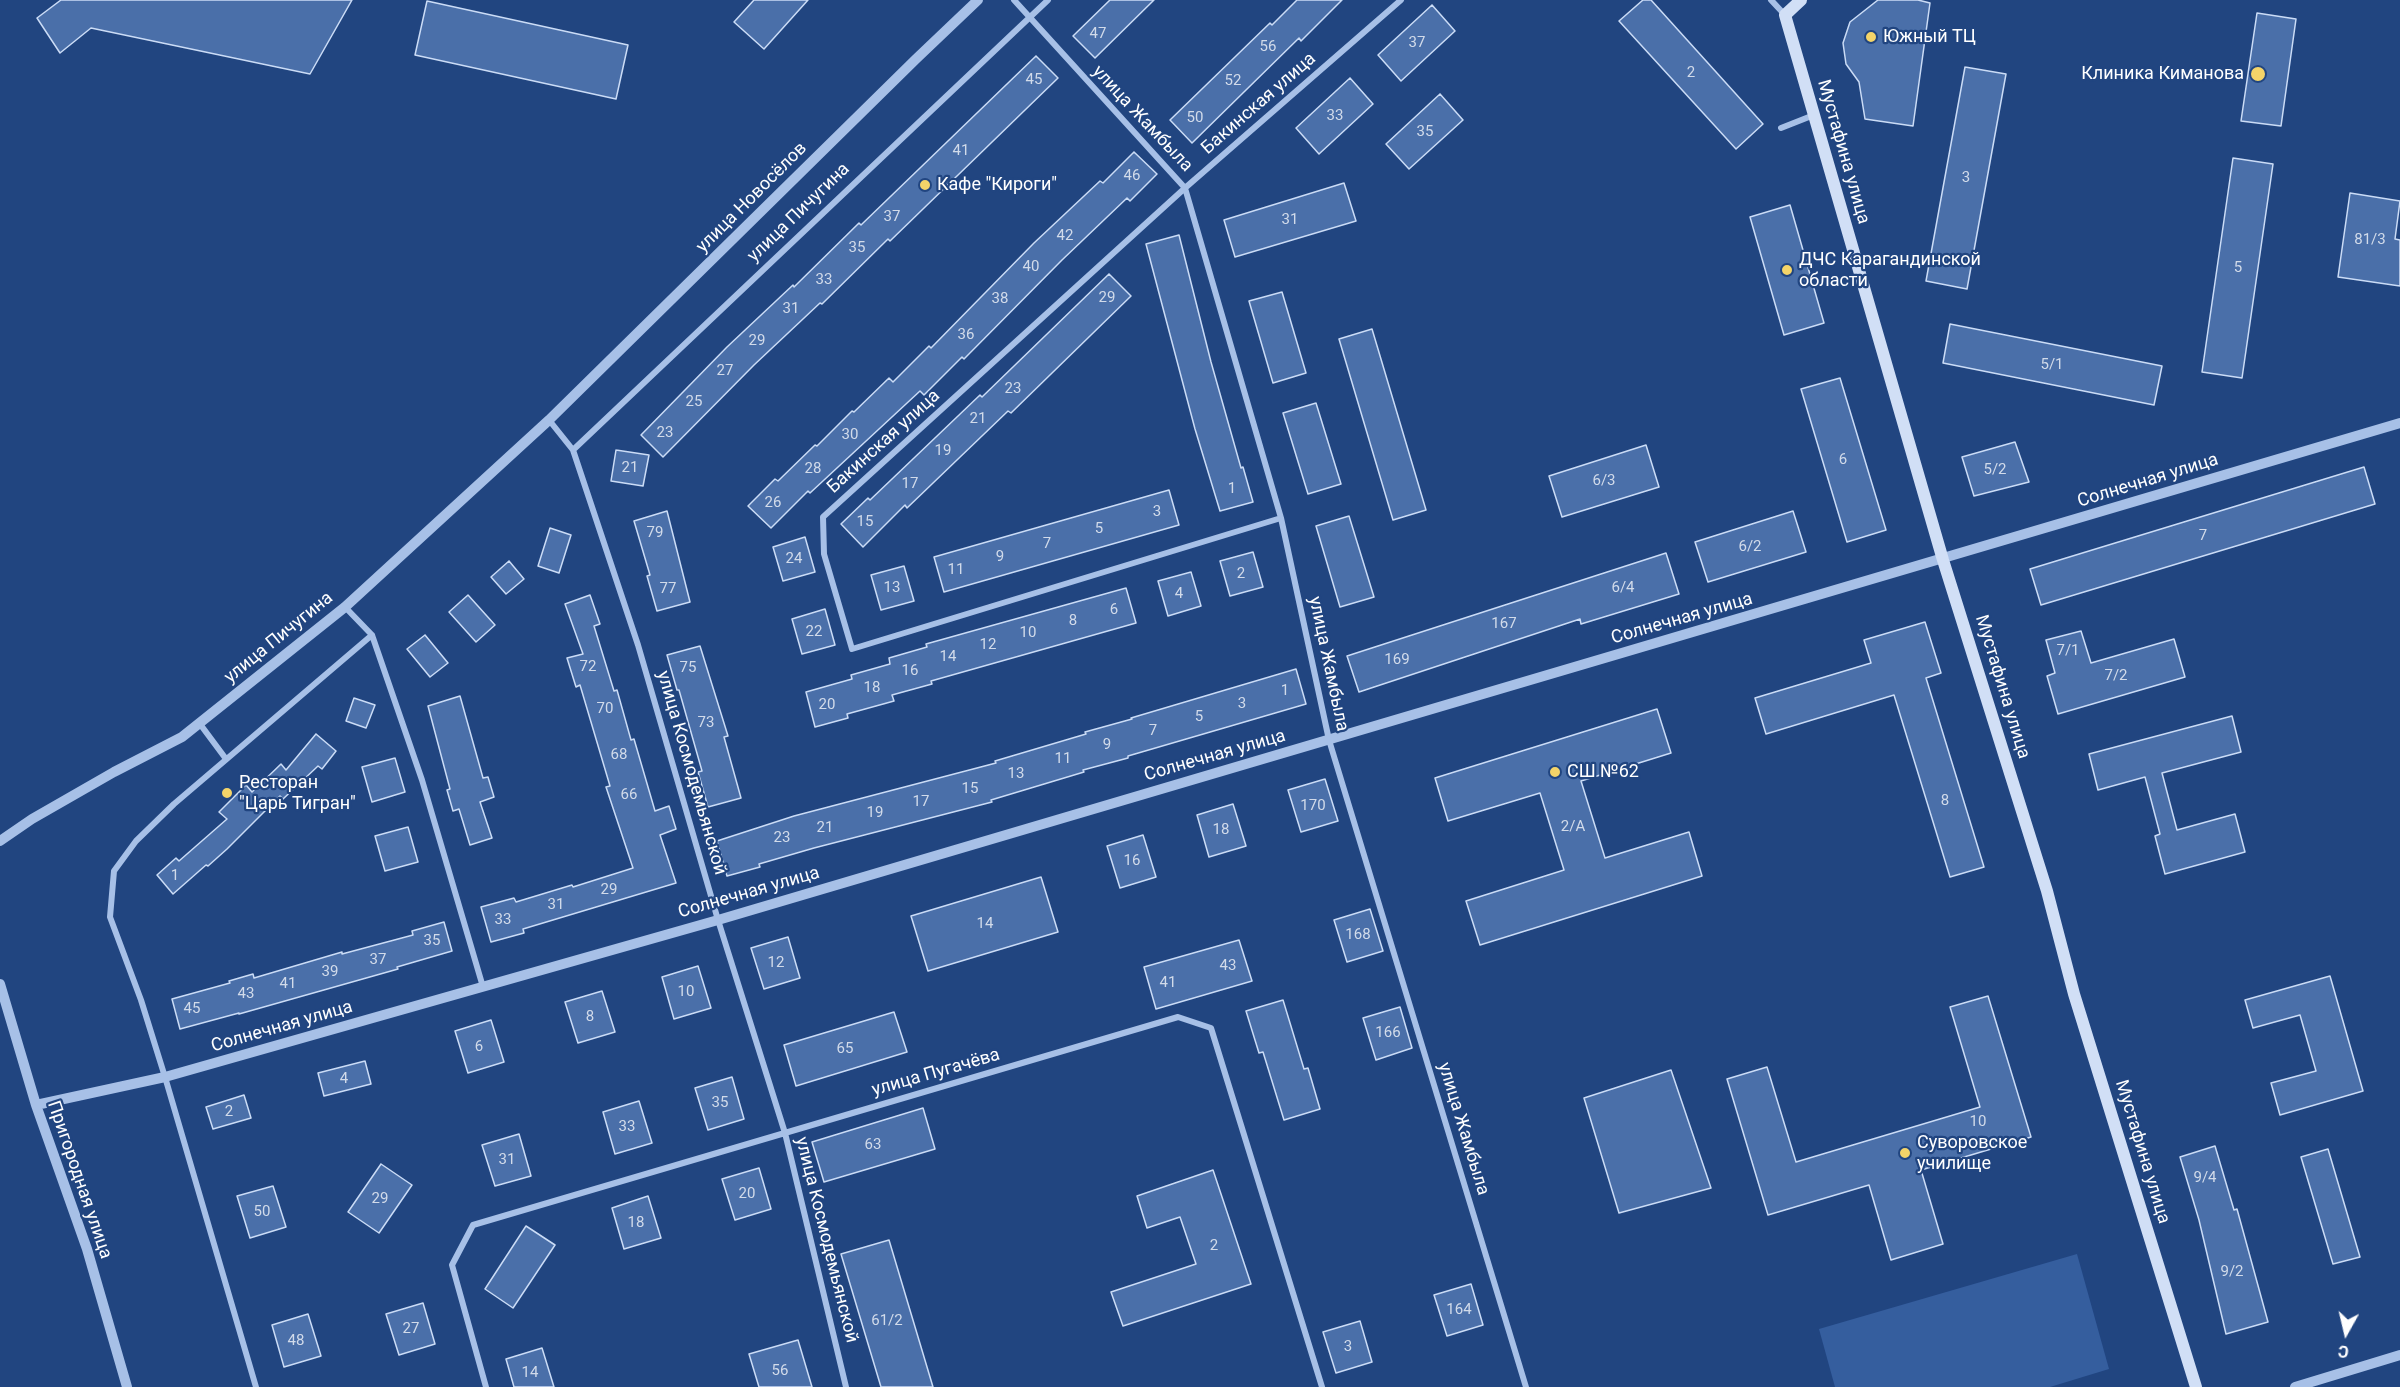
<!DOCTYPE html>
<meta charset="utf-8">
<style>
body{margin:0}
#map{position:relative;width:2400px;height:1387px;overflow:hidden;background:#214580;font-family:Roboto,sans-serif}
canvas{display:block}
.north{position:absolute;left:2316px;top:1303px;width:60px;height:60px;-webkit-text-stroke:4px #214580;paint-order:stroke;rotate:188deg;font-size:16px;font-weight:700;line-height:24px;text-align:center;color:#fff}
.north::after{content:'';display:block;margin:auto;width:21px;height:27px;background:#fff;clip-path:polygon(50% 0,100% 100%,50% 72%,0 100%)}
</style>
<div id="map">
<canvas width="2400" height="1387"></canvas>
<div class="north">С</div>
</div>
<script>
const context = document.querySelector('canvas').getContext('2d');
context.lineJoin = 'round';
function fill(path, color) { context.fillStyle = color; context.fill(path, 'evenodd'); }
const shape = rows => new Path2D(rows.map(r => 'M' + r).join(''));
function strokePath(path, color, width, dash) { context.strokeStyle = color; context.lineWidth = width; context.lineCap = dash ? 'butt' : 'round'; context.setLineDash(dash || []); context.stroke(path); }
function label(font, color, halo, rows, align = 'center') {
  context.font = font + ' Roboto,sans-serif'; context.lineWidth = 4.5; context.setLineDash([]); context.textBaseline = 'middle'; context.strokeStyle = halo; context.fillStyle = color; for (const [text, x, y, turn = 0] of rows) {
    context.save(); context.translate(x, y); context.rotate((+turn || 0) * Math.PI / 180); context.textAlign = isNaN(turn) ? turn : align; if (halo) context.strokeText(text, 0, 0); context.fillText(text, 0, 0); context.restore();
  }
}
const green = shape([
 [2077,1254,2109,1369,2050,1387,1835,1387,1819,1329]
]);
const building = shape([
 [61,0,352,0,310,74,91,28,60,53,37,18,61,0],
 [754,0,808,0,764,49,734,22,754,0],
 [1110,0,1154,0,1095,58,1073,36,1110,0],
 [1297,0,1342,0,1301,41,1299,38,1192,143,1170,120,1270,23,1272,25,1297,0],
 [1643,0,1651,0,1763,124,1736,149,1619,21,1643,0],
 [1878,0,1918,0,1930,3,1913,126,1865,119,1859,82,1846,64,1843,43,1850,22,1878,0],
 [427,1,628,45,616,99,415,55,427,1],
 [1432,5,1455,31,1401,81,1378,55,1432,5],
 [2257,13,2296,19,2281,126,2241,121,2257,13],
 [1036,56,1058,78,890,241,888,239,822,304,820,303,754,365,663,457,641,435,727,347,793,285,794,287,859,223,861,225,1036,56],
 [1965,67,2006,74,1967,289,1926,281,1965,67],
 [1350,78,1373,104,1319,154,1296,128,1350,78],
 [1440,94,1463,120,1409,169,1386,144,1440,94],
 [1134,152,1157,174,1130,201,1127,198,1062,260,964,359,962,357,924,395,920,391,810,493,808,491,771,528,748,506,775,479,778,481,815,445,817,446,852,411,854,412,889,378,893,382,929,346,931,348,1034,243,1100,181,1103,183,1134,152],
 [2233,158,2273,164,2242,378,2202,372,2233,158],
 [1344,183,1356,221,1235,257,1224,220,1344,183],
 [2350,193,2400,201,2395,239,2400,240,2400,286,2338,277,2350,193],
 [1790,205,1824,323,1784,335,1750,217,1790,205],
 [1179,235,1211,362,1241,468,1243,467,1253,502,1220,511,1195,429,1146,244,1179,235],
 [1109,274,1131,296,1011,413,1008,411,907,508,905,505,863,547,841,524,868,498,870,500,980,395,982,397,1109,274],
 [1282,292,1306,373,1273,383,1249,301,1282,292],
 [1950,324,2162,366,2154,405,1943,363,1950,324],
 [1372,329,1426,510,1393,520,1339,339,1372,329],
 [1840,378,1886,530,1847,542,1801,389,1840,378],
 [1316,403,1341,484,1308,494,1283,413,1316,403],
 [2015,442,2029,482,1974,496,1962,457,2015,442],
 [1646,445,1659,487,1562,517,1549,476,1646,445],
 [616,450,649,455,643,486,611,481,616,450],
 [2364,467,2375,504,2041,605,2030,569,2364,467],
 [1169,490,1179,525,944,592,934,557,1169,490],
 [667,511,690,602,657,611,647,576,650,575,634,521,667,511],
 [1793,511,1806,552,1708,582,1695,542,1793,511],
 [1349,516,1374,597,1340,607,1316,526,1349,516],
 [550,528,571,535,559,573,538,566,550,528],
 [805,537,815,572,783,581,773,547,805,537],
 [1253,552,1263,587,1230,596,1220,561,1253,552],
 [1666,553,1679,594,1581,624,1580,619,1359,692,1347,656,1666,553],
 [509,561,524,579,506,594,491,577,509,561],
 [904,566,914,601,881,610,871,575,904,566],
 [1191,572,1201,606,1168,616,1158,581,1191,572],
 [1126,588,1136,623,931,681,932,684,892,695,894,701,847,714,848,718,815,727,806,692,852,679,851,675,890,664,889,658,927,647,926,644,1126,588],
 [468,595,495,625,476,642,449,612,468,595],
 [590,595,600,624,594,626,614,691,617,690,631,740,634,739,655,811,669,806,676,829,660,835,676,883,523,929,524,933,491,942,481,907,514,898,516,902,572,885,573,887,633,868,606,787,610,786,580,685,576,687,567,658,583,654,565,604,590,595],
 [825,609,835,645,802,654,792,619,825,609],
 [1925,622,1941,673,1926,678,1984,867,1950,877,1894,695,1766,734,1755,698,1871,663,1864,640,1925,622],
 [2081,631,2091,663,2174,639,2185,677,2058,714,2047,676,2055,673,2046,640,2081,631],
 [425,635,448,663,430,677,407,649,425,635],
 [700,646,728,736,724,737,741,798,708,807,698,772,702,771,679,690,677,690,667,655,700,646],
 [1296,669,1306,704,1128,756,1128,758,1083,770,1084,772,991,800,992,802,814,848,759,864,760,867,727,876,717,841,794,816,996,763,995,761,1086,734,1085,732,1132,719,1131,718,1296,669],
 [460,696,483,778,488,777,494,797,480,802,492,838,470,845,459,809,453,811,447,790,450,789,428,706,460,696],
 [354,698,375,705,366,728,346,721,354,698],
 [1657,709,1671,753,1581,781,1605,858,1689,832,1702,876,1480,945,1466,901,1564,870,1540,793,1448,821,1435,778,1657,709],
 [2232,716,2241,752,2162,773,2177,830,2235,814,2245,852,2165,874,2155,836,2160,834,2145,777,2098,790,2089,754,2232,716],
 [316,734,336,751,322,769,318,766,283,799,280,796,227,849,208,866,206,865,173,894,157,875,176,858,179,861,227,819,219,812,246,785,252,792,281,764,286,770,316,734],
 [395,758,405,792,372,802,362,767,395,758],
 [1325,779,1338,821,1301,832,1288,790,1325,779],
 [1233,804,1246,846,1209,857,1197,815,1233,804],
 [408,827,418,862,385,871,375,836,408,827],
 [1143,835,1156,877,1120,888,1107,846,1143,835],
 [1041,877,1058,932,928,971,911,916,1041,877],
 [1370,909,1383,951,1347,962,1334,920,1370,909],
 [444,922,452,951,397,967,398,969,239,1014,239,1013,180,1029,172,999,230,983,229,981,253,974,254,978,342,952,342,954,413,935,412,931,444,922],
 [788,937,800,978,764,989,751,948,788,937],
 [1239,940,1252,981,1156,1009,1144,967,1239,940],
 [698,966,711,1008,674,1019,662,977,698,966],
 [2330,976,2363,1091,2280,1115,2271,1083,2316,1071,2300,1015,2253,1028,2245,1000,2330,976],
 [602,991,615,1032,578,1043,565,1002,602,991],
 [1988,996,2031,1137,1921,1170,1943,1244,1891,1260,1869,1185,1768,1215,1727,1079,1767,1067,1796,1162,1980,1107,1950,1007,1988,996],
 [1283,1000,1304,1069,1308,1068,1320,1109,1284,1120,1263,1052,1259,1053,1246,1011,1283,1000],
 [1400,1007,1412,1048,1376,1060,1363,1018,1400,1007],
 [894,1012,907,1052,796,1086,784,1045,894,1012],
 [491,1020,504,1062,468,1073,455,1031,491,1020],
 [365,1061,371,1084,324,1096,318,1073,365,1061],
 [1671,1070,1711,1188,1619,1213,1584,1098,1671,1070],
 [732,1077,744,1119,708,1130,695,1088,732,1077],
 [244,1095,251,1118,213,1129,206,1107,244,1095],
 [639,1101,652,1143,615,1154,603,1112,639,1101],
 [923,1108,935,1149,824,1182,812,1142,923,1108],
 [519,1134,531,1176,495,1186,482,1145,519,1134],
 [2215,1146,2234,1210,2237,1209,2268,1322,2226,1334,2199,1220,2180,1157,2215,1146],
 [2328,1149,2360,1257,2333,1264,2301,1157,2328,1149],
 [381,1164,412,1185,379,1233,348,1212,381,1164],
 [759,1168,771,1209,735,1220,722,1179,759,1168],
 [1213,1170,1251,1284,1123,1326,1111,1292,1196,1264,1180,1217,1147,1228,1137,1196,1213,1170],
 [273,1186,286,1227,250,1238,237,1196,273,1186],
 [648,1196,661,1238,624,1249,612,1208,648,1196],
 [526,1226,555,1245,513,1308,485,1289,526,1226],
 [889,1240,933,1387,881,1387,841,1254,889,1240],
 [1471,1284,1483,1325,1447,1336,1434,1295,1471,1284],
 [423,1303,435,1344,399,1355,386,1314,423,1303],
 [308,1314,321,1356,284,1367,272,1325,308,1314],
 [1360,1321,1372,1362,1336,1373,1323,1332,1360,1321],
 [798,1340,812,1387,759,1387,749,1354,798,1340],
 [542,1348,554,1387,514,1387,506,1359,542,1348]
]);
const minor = shape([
 [1014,0,1185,188,1281,518,1329,740,1526,1387],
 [1771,0,1785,15],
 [1781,128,1814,115],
 [549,420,573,450,638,645,718,920,785,1133,846,1387],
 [573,450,1048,0],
 [1281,518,852,649,824,554,823,517,1185,188,1401,0],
 [345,607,372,635,422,780,483,987],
 [200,724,226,759],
 [256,1387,165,1077,141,1000,110,917,114,871,136,841,174,804,372,635],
 [486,1387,452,1265,473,1225,1178,1017,1211,1028,1322,1387]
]);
const tertiary = shape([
 [0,841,32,819,114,772,182,737,345,607,549,420,916,59,978,0],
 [0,984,36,1105,87,1249,127,1387],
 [36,1105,165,1077,718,920,2400,423],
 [2295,1387,2400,1355]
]);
const secondary = shape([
 [1801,0,1785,15,1943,560,2047,891,2074,994,2196,1387]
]);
const markers = [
 [1871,37,6,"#f4d469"],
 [2258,74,8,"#f4d469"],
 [925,185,6,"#f4d469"],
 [1787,270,6,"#f4d469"],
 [1555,772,6,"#f4d469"],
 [227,793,6,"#f4d469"],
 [1905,1153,6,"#f4d469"]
];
const numberNames = [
 ["47",1098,34],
 ["37",1417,43],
 ["56",1268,47],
 ["2",1691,73],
 ["45",1034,80],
 ["52",1233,81],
 ["33",1335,116],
 ["50",1195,118],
 ["35",1425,132],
 ["41",961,151],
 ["46",1132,176],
 ["3",1966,178],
 ["37",892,217],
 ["31",1290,220],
 ["42",1065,236],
 ["81/3",2370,240],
 ["35",857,248],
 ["40",1031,267],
 ["5",2238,268],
 ["33",824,280],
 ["29",1107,298],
 ["38",1000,299],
 ["31",791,309],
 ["36",966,335],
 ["29",757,341],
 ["5/1",2052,365],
 ["27",725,371],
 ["23",1013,389],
 ["25",694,402],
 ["21",978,419],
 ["23",665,433],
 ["30",850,435],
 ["19",943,451],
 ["6",1843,460],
 ["21",630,468],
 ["28",813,469],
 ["5/2",1995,470],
 ["6/3",1604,481],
 ["17",910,484],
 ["1",1232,489],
 ["26",773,503],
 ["3",1157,512],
 ["15",865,522],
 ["5",1099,529],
 ["79",655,533],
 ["7",2203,536],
 ["7",1047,544],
 ["6/2",1750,547],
 ["9",1000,557],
 ["24",794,559],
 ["11",956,570],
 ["2",1241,574],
 ["13",892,588],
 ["6/4",1623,588],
 ["77",668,589],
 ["4",1179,594],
 ["6",1114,610],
 ["8",1073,621],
 ["167",1504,624],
 ["22",814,632],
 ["10",1028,633],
 ["12",988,645],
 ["7/1",2068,651],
 ["14",948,657],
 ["169",1397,660],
 ["72",588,667],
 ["75",688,668],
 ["16",910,671],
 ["7/2",2116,676],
 ["18",872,688],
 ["1",1285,691],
 ["3",1242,704],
 ["20",827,705],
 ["70",605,709],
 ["5",1199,717],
 ["73",706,723],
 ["7",1153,731],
 ["9",1107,745],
 ["68",619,755],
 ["11",1063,759],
 ["13",1016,774],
 ["15",970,789],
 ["66",629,795],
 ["8",1945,801],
 ["17",921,802],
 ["170",1313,806],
 ["19",875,813],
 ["2/А",1573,827],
 ["21",825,828],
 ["18",1221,830],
 ["23",782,838],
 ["16",1132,861],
 ["1",175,876],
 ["29",609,890],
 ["31",556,905],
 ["33",503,920],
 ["14",985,924],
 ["168",1358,935],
 ["35",432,941],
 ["37",378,960],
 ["12",776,963],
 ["43",1228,966],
 ["39",330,972],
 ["41",1168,983],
 ["41",288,984],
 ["10",686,992],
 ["43",246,994],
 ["45",192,1009],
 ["8",590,1017],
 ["166",1388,1033],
 ["6",479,1047],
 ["65",845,1049],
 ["4",344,1079],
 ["35",720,1103],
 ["2",229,1112],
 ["10",1978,1122],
 ["33",627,1127],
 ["63",873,1145],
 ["31",507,1160],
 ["9/4",2205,1178],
 ["20",747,1194],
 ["29",380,1199],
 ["50",262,1212],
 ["18",636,1223],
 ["2",1214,1246],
 ["9/2",2232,1272],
 ["164",1459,1310],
 ["61/2",887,1321],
 ["27",411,1329],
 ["48",296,1341],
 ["3",1348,1347],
 ["56",780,1371],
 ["14",530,1373]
];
const poiNames = [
 ["Южный ТЦ",1883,37],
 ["Клиника Киманова",2244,74,"right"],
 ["Кафе \"Кироги\"",937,185],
 ["ДЧС Карагандинской",1799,260],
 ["области",1799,281],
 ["СШ №62",1567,772],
 ["Ресторан",239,783],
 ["\"Царь Тигран\"",239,804],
 ["Суворовское",1917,1143],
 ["училище",1917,1164]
];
const streetNames = [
 ["Бакинская улица",1259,104,-41],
 ["улица Жамбыла",1142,119,47],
 ["Мустафина улица",1843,152,74],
 ["улица Новосёлов",752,198,-45],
 ["улица Пичугина",799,213,-44],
 ["Бакинская улица",884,442,-42],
 ["Солнечная улица",2148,481,-17],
 ["Солнечная улица",1682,619,-16],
 ["улица Пичугина",279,638,-39],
 ["улица Жамбыла",1328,664,78],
 ["Мустафина улица",2002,687,73],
 ["Солнечная улица",1215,756,-16],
 ["улица Космодемьянской",691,773,74],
 ["Солнечная улица",749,893,-16],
 ["Солнечная улица",282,1027,-16],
 ["улица Пугачёва",936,1073,-16],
 ["улица Жамбыла",1463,1129,73],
 ["Мустафина улица",2142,1152,73],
 ["Пригородная улица",79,1180,71],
 ["улица Космодемьянской",826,1240,76]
];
fill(green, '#355e9e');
fill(building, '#4a6fa9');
strokePath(building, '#cbdcf6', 1.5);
strokePath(minor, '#a7c0e7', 6);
strokePath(tertiary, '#a7c0e7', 10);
strokePath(secondary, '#d1dff6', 12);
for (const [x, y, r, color] of markers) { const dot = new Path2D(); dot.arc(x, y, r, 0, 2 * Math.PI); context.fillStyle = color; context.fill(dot); strokePath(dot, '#214580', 2); }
label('15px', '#d2dbea', null, numberNames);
label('18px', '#fff', '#214580', poiNames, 'left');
label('18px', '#fff', '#214580', streetNames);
</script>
